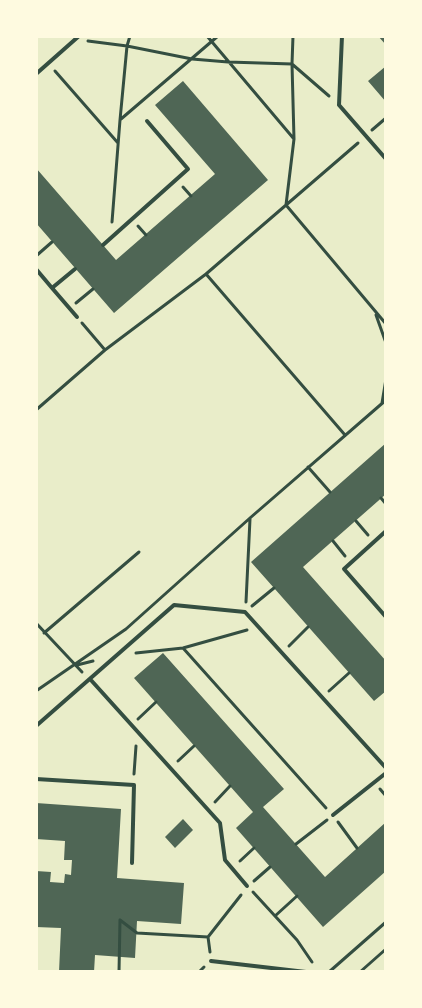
<!DOCTYPE html>
<style>
body{margin:0}
#map{position:relative;width:422px;height:1008px;overflow:hidden;background:#e9edc9;font-family:Overpass,sans-serif}
canvas{display:block}
.frame{position:absolute;inset:0;border:38px solid #fefae0;pointer-events:none}
</style>
<div id="map">
<canvas width="422" height="1008"></canvas>
<div class="frame"></div>
</div>
<script>
const context = document.querySelector('canvas').getContext('2d');
context.lineJoin = 'round';
function fill(path, color) { context.fillStyle = color; context.fill(path, 'evenodd'); }
const shape = rows => new Path2D(rows.map(r => 'M' + r).join(''));
function strokePath(path, color, width, dash) { context.strokeStyle = color; context.lineWidth = width; context.lineCap = dash ? 'butt' : 'round'; context.setLineDash(dash || []); context.stroke(path); }
const building = shape([
 [378,36,386,36,386,45],
 [386,66,386,102,368,81],
 [183,81,268,180,114,313,36,223,36,168,116,260,215,174,155,105],
 [386,443,386,494,303,567,386,661,386,691,374,701,251,562],
 [163,653,284,789,263,807,325,877,386,822,386,871,323,927,236,828,253,812,134,678],
 [36,803,121,809,117,878,184,883,181,924,137,921,135,958,95,955,94,972,59,972,61,928,36,927,36,871,51,872,50,882,64,883,65,874,71,875,72,860,64,860,65,841,36,839],
 [183,819,193,830,175,848,165,837]
]);
const path = shape([
 [207,36,294,139],
 [293,36,292,64,294,139,286,205,386,324],
 [88,41,127,46,192,59,228,62,292,64,329,96],
 [55,71,118,143],
 [121,119,218,36],
 [372,130,386,118],
 [183,187,191,196],
 [112,222,120,120,127,46,130,36],
 [138,226,146,235],
 [36,256,52,242],
 [206,274,345,435],
 [76,303,93,289],
 [376,315,386,343],
 [105,350,206,274,358,143],
 [382,403,386,379],
 [36,410,105,350,82,323],
 [308,467,330,492],
 [381,498,386,504],
 [356,521,368,535],
 [333,541,345,556],
 [246,602,250,519],
 [252,606,274,588],
 [36,623,82,672],
 [44,633,139,552],
 [289,646,308,627],
 [183,648,326,808],
 [136,653,183,648,247,630],
 [77,665,93,661],
 [36,691,126,629,250,518,386,400],
 [329,691,349,673],
 [138,719,156,702],
 [178,761,194,746],
 [134,774,136,746],
 [380,789,386,796],
 [215,802,230,786],
 [338,822,357,848],
 [296,844,327,820],
 [240,861,254,848],
 [254,881,270,867],
 [253,892,297,940,312,962],
 [275,916,297,896],
 [120,920,137,933,208,937],
 [210,952,208,937,241,895],
 [119,972,120,920],
 [199,972,204,967],
 [329,972,386,922],
 [360,972,386,949]
]);
const service = shape([
 [342,36,339,105,386,159],
 [36,74,79,36],
 [103,245,188,169,147,121],
 [36,269,52,288,75,269],
 [52,288,77,317],
 [386,531,344,569,386,617],
 [90,679,220,823,225,860,247,886],
 [36,726,174,605,245,612,386,768],
 [36,779,134,785,132,863],
 [333,815,386,773],
 [211,961,306,972]
]);
fill(building, '#4f6655');
strokePath(path, '#344e41', 3);
strokePath(service, '#344e41', 4);
</script>
